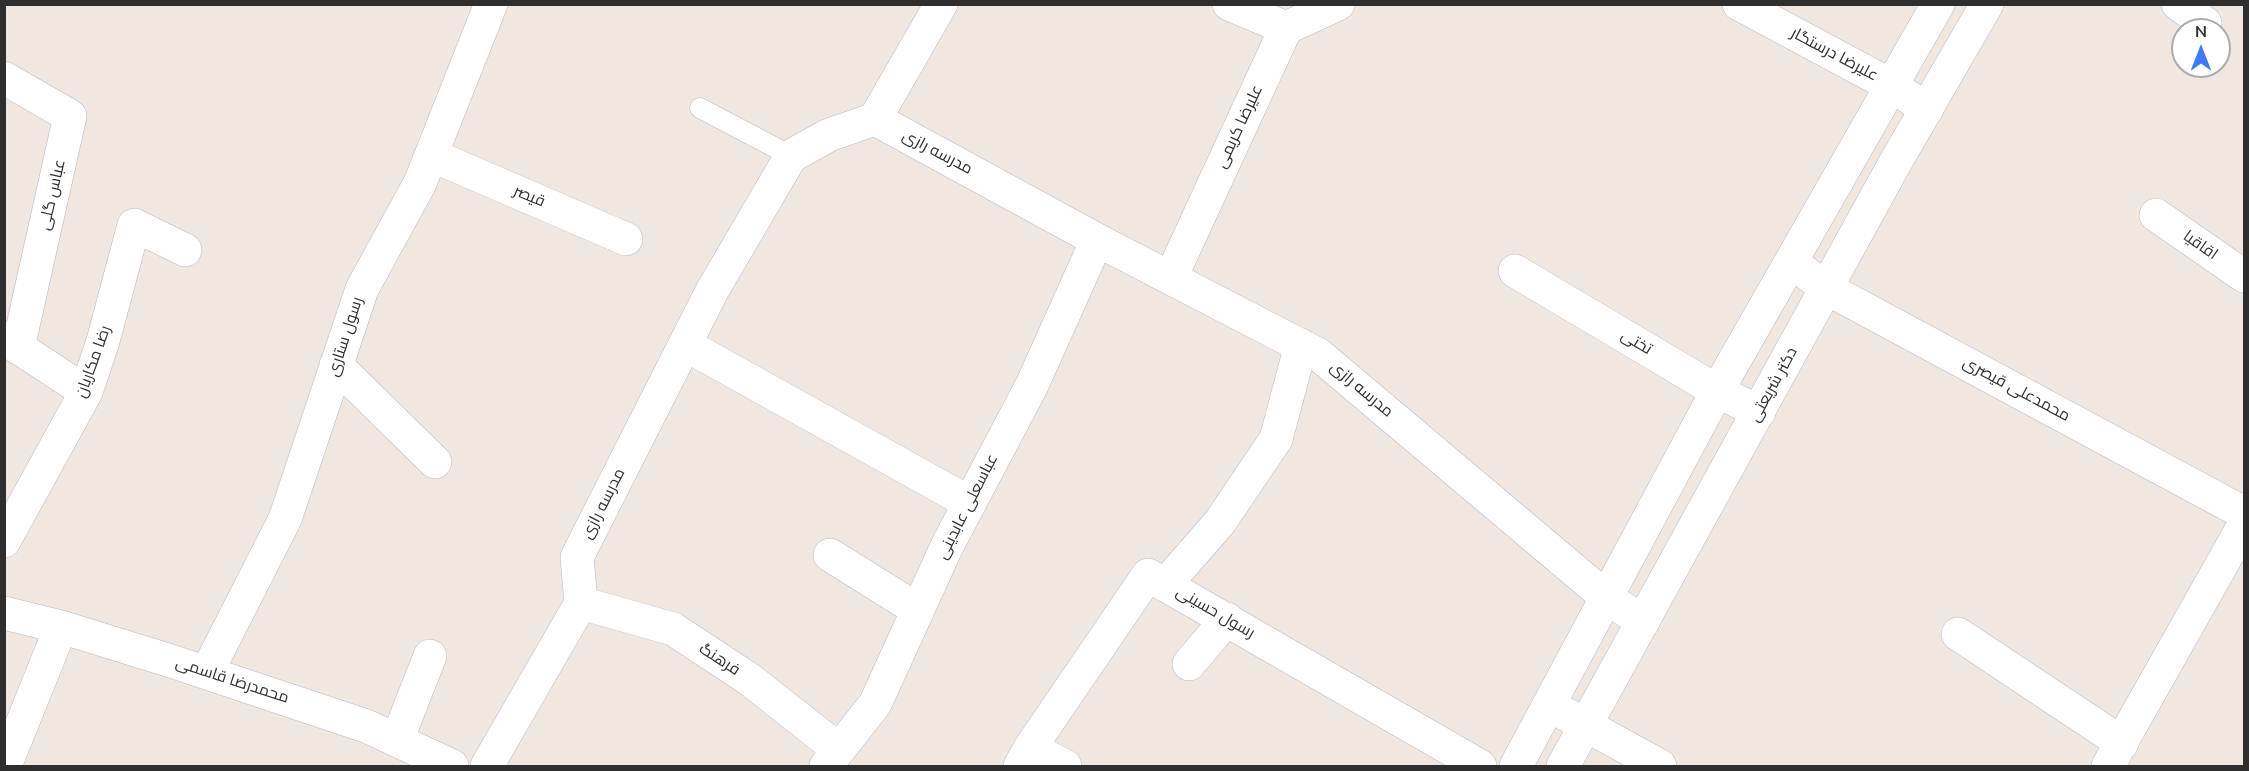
<!DOCTYPE html>
<meta charset="utf-8">
<style>
body{margin:0}
#map{position:relative;width:2249px;height:771px;overflow:hidden;background:#f0e7e0;font-family:"Nunito Sans",sans-serif}
canvas{display:block}
.frame{position:absolute;inset:0;border:6px solid #2e2e2e;pointer-events:none}
.north{position:absolute;left:2171px;top:18px;width:60px;height:60px;box-sizing:border-box;background:#fff;border:2px solid #ababab;border-radius:50%;rotate:0deg;font-size:16px;font-weight:700;line-height:24px;text-align:center;color:#2e2e2e}
.north::after{content:'';display:block;margin:auto;width:21px;height:27px;background:#3e7aff;clip-path:polygon(50% 0,100% 100%,50% 72%,0 100%)}
</style>
<div id="map">
<canvas width="2249" height="771"></canvas>
<div class="frame"></div>
<div class="north">N</div>
</div>
<script>
const context = document.querySelector('canvas').getContext('2d');
context.lineJoin = 'round';
const shape = rows => new Path2D(rows.map(r => 'M' + r).join(''));
function strokePath(path, color, width, dash) { context.strokeStyle = color; context.lineWidth = width; context.lineCap = dash ? 'butt' : 'round'; context.setLineDash(dash || []); context.stroke(path); }
function label(font, color, halo, rows, align = 'center') {
  context.font = font + ' "Nunito Sans",Cairo,sans-serif'; context.lineWidth = 6; context.setLineDash([]); context.textBaseline = 'middle'; context.strokeStyle = halo; context.fillStyle = color; for (const [text, x, y, turn = 0] of rows) {
    context.save(); context.translate(x, y); context.rotate((+turn || 0) * Math.PI / 180); context.textAlign = isNaN(turn) ? turn : align; if (halo) context.strokeText(text, 0, 0); context.fillText(text, 0, 0); context.restore();
  }
}
const lane = shape([
 [700,108,791,156]
]);
const street = shape([
 [1229,4,1286,28],
 [1739,4,1892,86,1927,109],
 [2178,4,2205,23],
 [4,78,70,116,18,348],
 [875,119,941,4],
 [431,155,626,239],
 [2156,215,2244,276],
 [1791,262,1826,288,2244,513],
 [1515,271,1717,391,1759,412],
 [1171,277,1286,28,1338,4],
 [4,338,86,392],
 [686,345,970,503],
 [336,365,435,462],
 [4,541,86,392,103,341,134,225,185,250],
 [830,555,918,610],
 [1165,585,1220,522,1276,439,1301,345],
 [581,603,673,629,749,679,839,750],
 [4,613,61,627,171,661,366,726,452,766],
 [1958,634,2122,743],
 [1189,664,1227,619],
 [207,672,285,519,362,289,420,183,491,4],
 [1549,705,1660,766],
 [397,740,430,656],
 [1030,748,1065,766],
 [5,766,61,627],
 [487,766,581,603,577,557,712,291,791,156,829,135,875,119,1097,240,1319,355,1606,597,1643,622],
 [826,766,875,704,947,546,1032,385,1097,240],
 [1020,766,1030,748,1148,575,1480,766],
 [2108,766,2244,525]
]);
const secondary = shape([
 [1516,766,1717,391,1938,4],
 [1563,766,1895,163,1987,4]
]);
const streetNames = [
 ["علیرضا درستگار",1834,55,28],
 ["علیرضا کریمی",1240,127,-65],
 ["مدرسه رازی",937,153,28],
 ["عباس گلی",53,195,-77],
 ["قیصر",529,197,23],
 ["اقاقیا",2200,246,35],
 ["رسول ستاری",346,337,-72],
 ["تختی",1636,343,31],
 ["رضا مکاریان",94,362,-70],
 ["دکتر شریعتی",1774,385,-61],
 ["مدرسه رازی",1361,390,40],
 ["محمدعلی قیصری",2016,390,28],
 ["مدرسه رازی",604,504,-63],
 ["عباسعلی عابدینی",968,507,-63],
 ["رسول حسینی",1215,613,30],
 ["فرهنگ",719,660,33],
 ["محمدرضا قاسمی",232,681,18]
];
strokePath(lane, '#b4b8c2', 21);
strokePath(street, '#b4b8c2', 34);
strokePath(secondary, '#b4b8c2', 34);
strokePath(lane, '#fff', 20);
strokePath(street, '#fff', 33);
strokePath(secondary, '#fff', 33);
label('16px', '#2e2e2e', '#fff', streetNames);
</script>
